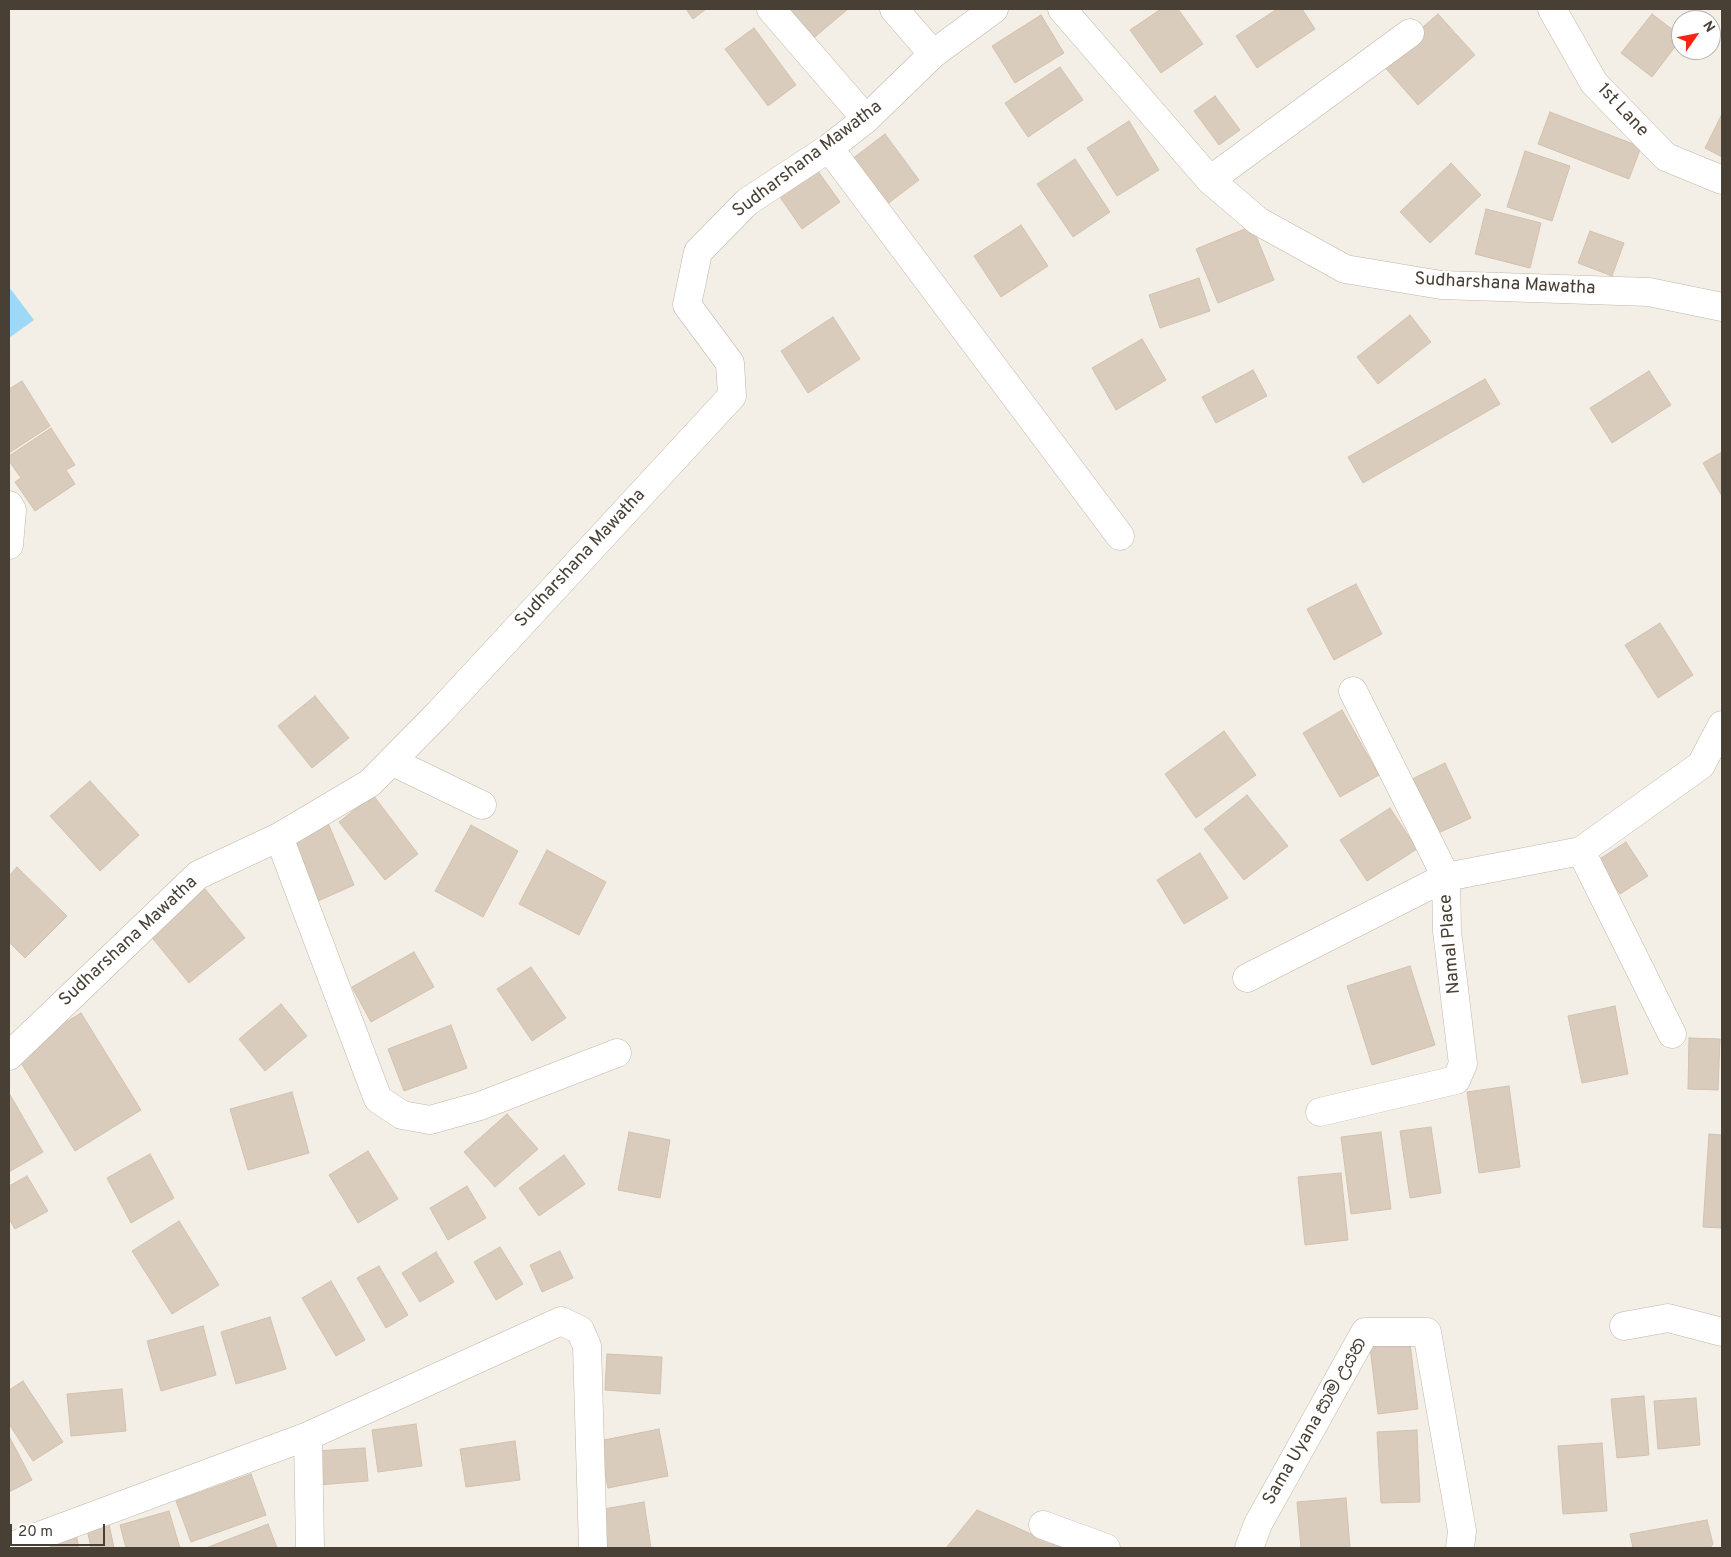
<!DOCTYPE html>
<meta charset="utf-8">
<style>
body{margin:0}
#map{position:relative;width:1731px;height:1557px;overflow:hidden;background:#f4efe6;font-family:Overpass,sans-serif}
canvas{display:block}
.frame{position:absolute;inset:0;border:10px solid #483f35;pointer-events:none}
.north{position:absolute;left:1671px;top:10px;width:50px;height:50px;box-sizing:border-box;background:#fff;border:1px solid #b6b2ae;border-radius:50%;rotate:57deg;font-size:14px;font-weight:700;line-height:20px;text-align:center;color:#483f35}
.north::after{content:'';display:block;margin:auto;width:18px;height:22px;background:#ff2213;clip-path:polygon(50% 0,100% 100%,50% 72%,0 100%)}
.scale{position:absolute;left:10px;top:1524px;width:95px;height:22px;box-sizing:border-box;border:2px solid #483f35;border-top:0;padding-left:6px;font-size:15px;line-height:18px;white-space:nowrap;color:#483f35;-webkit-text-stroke:4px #fff;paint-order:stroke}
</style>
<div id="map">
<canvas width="1731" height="1557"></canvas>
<div class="frame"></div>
<div class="north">N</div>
<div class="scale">20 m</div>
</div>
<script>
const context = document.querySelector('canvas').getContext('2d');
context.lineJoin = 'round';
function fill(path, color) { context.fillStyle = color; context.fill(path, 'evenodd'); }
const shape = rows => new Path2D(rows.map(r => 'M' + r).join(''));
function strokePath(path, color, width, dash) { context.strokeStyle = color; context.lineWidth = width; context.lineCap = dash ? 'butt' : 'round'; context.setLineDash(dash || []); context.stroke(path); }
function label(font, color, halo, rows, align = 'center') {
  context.font = font + ' Overpass,"Noto Sans Sinhala",sans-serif'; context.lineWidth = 4; context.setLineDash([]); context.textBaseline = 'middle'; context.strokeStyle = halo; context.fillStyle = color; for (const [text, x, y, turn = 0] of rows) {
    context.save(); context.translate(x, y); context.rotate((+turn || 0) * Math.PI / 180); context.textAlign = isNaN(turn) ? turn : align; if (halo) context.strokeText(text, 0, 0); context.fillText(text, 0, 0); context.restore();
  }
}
const water = shape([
 [9,287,34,320,9,338]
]);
const building = shape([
 [686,9,706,9,693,19,686,9],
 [783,9,848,9,810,41,783,9],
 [1161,9,1178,9,1203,44,1161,73,1130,30,1161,9],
 [1277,9,1302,9,1315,29,1257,68,1236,36,1277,9],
 [1438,14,1475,55,1418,105,1381,63,1438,14],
 [1652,14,1681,36,1681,39,1652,77,1621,53,1652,14],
 [1041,15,1064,53,1015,83,992,46,1041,15],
 [754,28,796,85,768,106,725,49,754,28],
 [1060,67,1083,100,1028,137,1005,103,1060,67],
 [1215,96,1240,130,1219,145,1194,111,1215,96],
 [1550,112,1641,147,1629,179,1538,144,1550,112],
 [1722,114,1722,157,1705,148,1722,114],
 [1129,121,1159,170,1117,196,1087,148,1129,121],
 [885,134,919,180,886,205,852,159,885,134],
 [1525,151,1570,166,1552,221,1507,207,1525,151],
 [1075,159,1110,212,1073,237,1037,184,1075,159],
 [810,160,840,202,802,229,773,187,810,160],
 [1451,163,1481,195,1430,243,1400,212,1451,163],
 [1486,209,1541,223,1530,268,1475,254,1486,209],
 [1021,225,1048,266,1001,297,974,256,1021,225],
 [1252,226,1274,280,1218,303,1196,249,1252,226],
 [1590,231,1624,243,1612,276,1578,263,1590,231],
 [1199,278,1210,311,1160,328,1149,295,1199,278],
 [1410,315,1431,342,1378,384,1357,357,1410,315],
 [833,317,860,359,808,393,781,351,833,317],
 [1142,339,1166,380,1116,410,1092,368,1142,339],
 [1253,370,1267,396,1216,423,1202,397,1253,370],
 [1649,371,1671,405,1612,443,1590,408,1649,371],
 [1485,379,1500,404,1363,483,1348,457,1485,379],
 [22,381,50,426,9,453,9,389,22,381],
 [51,428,75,465,66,470,75,484,35,511,15,482,21,478,9,461,9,456,51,428],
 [1722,452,1722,496,1703,463,1722,452],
 [1356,584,1382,634,1334,660,1307,609,1356,584],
 [1660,623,1693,675,1658,698,1625,645,1660,623],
 [315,696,349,738,312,768,278,726,315,696],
 [1342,710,1379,775,1340,797,1303,733,1342,710],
 [1224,731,1256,775,1196,818,1165,774,1224,731],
 [1445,763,1471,818,1432,836,1406,782,1445,763],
 [90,781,139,835,100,871,50,816,90,781],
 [373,795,418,854,385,880,339,822,373,795],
 [1247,795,1288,846,1244,880,1204,829,1247,795],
 [1390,808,1417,849,1367,881,1340,840,1390,808],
 [328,823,354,885,318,901,292,839,328,823],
 [471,825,518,851,483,917,435,891,471,825],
 [1626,842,1648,876,1620,894,1598,860,1626,842],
 [547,850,606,882,579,935,519,904,547,850],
 [1200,853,1228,898,1184,924,1157,880,1200,853],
 [17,867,67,916,25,958,9,942,9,876,17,867],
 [205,889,245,938,189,983,149,934,205,889],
 [414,952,434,987,371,1022,352,987,414,952],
 [1410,966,1435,1045,1372,1065,1347,986,1410,966],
 [531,967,566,1018,532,1041,497,989,531,967],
 [281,1004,307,1036,265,1071,239,1039,281,1004],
 [1615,1006,1628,1074,1582,1083,1568,1016,1615,1006],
 [81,1013,141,1110,75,1151,15,1053,81,1013],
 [451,1025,467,1068,404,1091,388,1049,451,1025],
 [1689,1038,1720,1039,1718,1090,1688,1089,1689,1038],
 [1509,1086,1520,1167,1479,1173,1467,1092,1509,1086],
 [292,1092,309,1153,248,1170,230,1109,292,1092],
 [9,1093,43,1152,9,1172,9,1093],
 [507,1114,538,1149,495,1187,464,1152,507,1114],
 [1431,1127,1441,1193,1410,1198,1400,1131,1431,1127],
 [629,1132,670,1140,660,1198,618,1190,629,1132],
 [1381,1132,1391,1209,1351,1214,1341,1137,1381,1132],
 [1709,1134,1722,1135,1722,1228,1703,1227,1709,1134],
 [368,1151,398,1199,358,1223,329,1175,368,1151],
 [150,1154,174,1198,131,1223,107,1178,150,1154],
 [564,1155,585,1184,539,1216,519,1188,564,1155],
 [1341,1173,1348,1240,1305,1245,1298,1177,1341,1173],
 [27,1176,48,1211,15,1229,9,1219,9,1186,27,1176],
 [467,1186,486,1218,448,1240,430,1208,467,1186],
 [179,1221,219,1285,172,1314,132,1251,179,1221],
 [500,1247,523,1284,496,1300,474,1262,500,1247],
 [560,1251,573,1278,542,1292,530,1265,560,1251],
 [436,1252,454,1282,420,1302,402,1273,436,1252],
 [379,1266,408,1315,386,1328,357,1278,379,1266],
 [331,1281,365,1340,336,1356,302,1298,331,1281],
 [270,1317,286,1369,236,1384,221,1332,270,1317],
 [203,1326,216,1375,161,1391,147,1341,203,1326],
 [1410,1343,1418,1409,1378,1414,1370,1347,1410,1343],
 [607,1354,662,1357,660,1394,605,1390,607,1354],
 [23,1381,63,1442,33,1461,9,1424,9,1390,23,1381],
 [122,1389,126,1431,71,1436,67,1394,122,1389],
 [1644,1396,1649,1455,1617,1458,1611,1399,1644,1396],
 [1696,1398,1700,1445,1658,1449,1654,1401,1696,1398],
 [416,1424,422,1466,378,1472,372,1430,416,1424],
 [659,1429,668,1476,608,1488,599,1441,659,1429],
 [1417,1430,1420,1502,1381,1503,1377,1432,1417,1430],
 [9,1436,32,1480,9,1492,9,1436],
 [515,1441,520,1480,466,1487,460,1449,515,1441],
 [1602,1443,1607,1511,1563,1514,1558,1446,1602,1443],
 [365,1448,368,1481,318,1485,315,1451,365,1448],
 [251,1474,266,1515,191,1542,176,1501,251,1474],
 [1346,1498,1350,1548,1301,1548,1297,1502,1346,1498],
 [644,1502,651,1548,604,1548,598,1510,644,1502],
 [977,1510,1063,1548,946,1548,977,1510],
 [169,1511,180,1548,126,1548,120,1525,169,1511],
 [1707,1520,1713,1544,1710,1548,1633,1548,1630,1534,1707,1520],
 [109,1524,114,1548,91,1548,87,1529,109,1524],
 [268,1524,277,1548,206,1548,268,1524],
 [76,1534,79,1548,47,1548,46,1542,76,1534]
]);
const street = shape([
 [771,9,866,119],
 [894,9,933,54],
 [1062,9,1210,180,1258,221,1345,269,1441,285,1649,292,1722,307],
 [1552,9,1594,83,1666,157,1722,180],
 [829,148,1120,536],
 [1210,180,1410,33],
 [9,505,12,510,9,545],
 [393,762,482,805],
 [279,837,378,1099,402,1115,430,1120,480,1106,617,1053],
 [1581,851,1672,1034],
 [1247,978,1446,877,1353,691],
 [9,1056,198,875,279,837,370,783,439,713,732,396,730,363,687,305,698,252,747,202,829,148,866,119,933,54,994,9],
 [1320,1112,1456,1080,1463,1064,1447,931,1446,877,1581,851,1701,765,1722,725],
 [1624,1326,1668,1318,1722,1332],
 [308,1436,310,1548],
 [1043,1525,1106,1548],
 [9,1547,308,1436,561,1321,580,1330,587,1346,593,1548],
 [1249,1548,1258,1524,1365,1332,1427,1332,1462,1531,1460,1548]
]);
const streetNames = [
 ["1st Lane",1622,111,47],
 ["Sudharshana Mawatha",808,160,-37],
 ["Sudharshana Mawatha",1505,285,3],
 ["Sudharshana Mawatha",581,559,-47],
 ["Sudharshana Mawatha",129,942,-43],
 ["Namal Place",1451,944,-95],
 ["Sama Uyana සාම උයන",1316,1422,-60]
];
fill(water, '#9dd9f6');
fill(building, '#daccbd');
strokePath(building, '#d2c1ad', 1);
strokePath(street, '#c1b6a8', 29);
strokePath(street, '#fff', 28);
label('18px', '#483f35', '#fff', streetNames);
</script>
